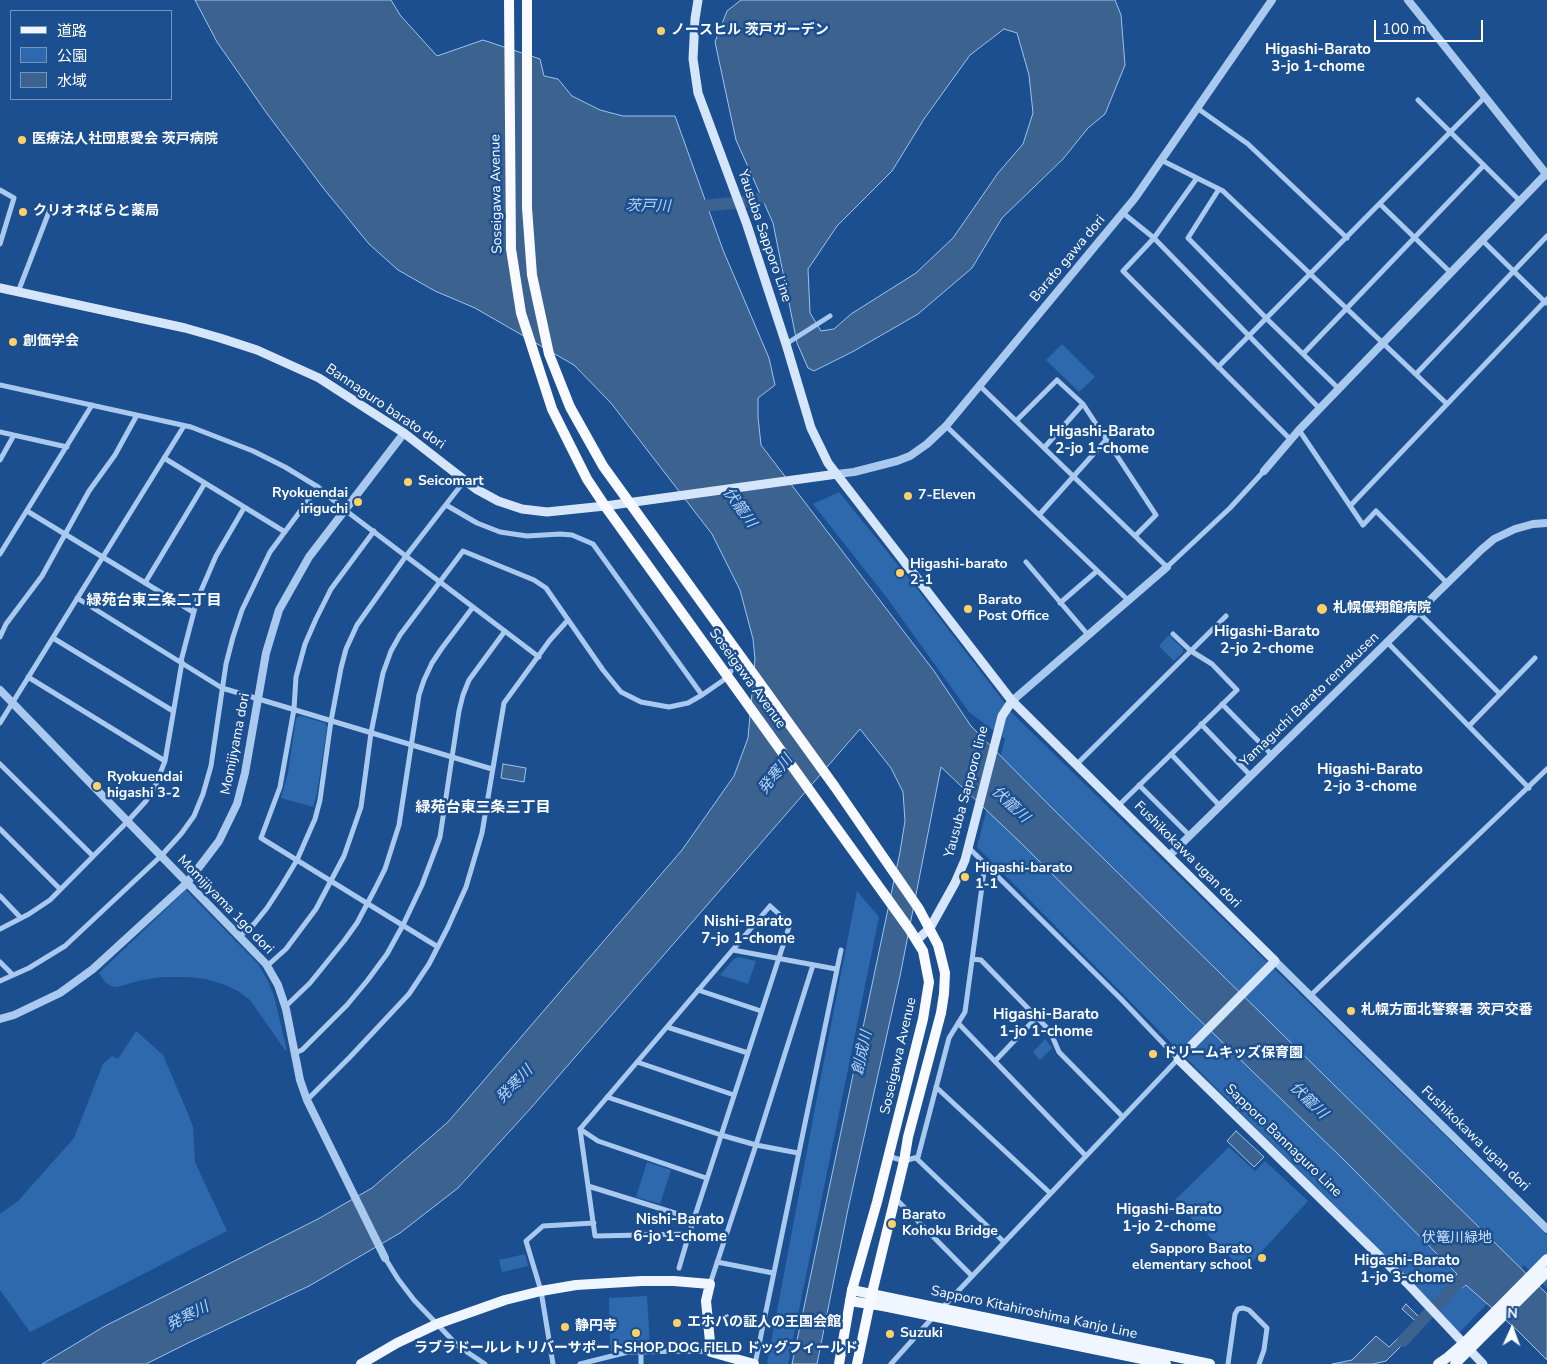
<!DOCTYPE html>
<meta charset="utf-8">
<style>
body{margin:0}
#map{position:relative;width:1547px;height:1364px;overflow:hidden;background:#1b4f8f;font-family:"Nunito Sans","Noto Sans JP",sans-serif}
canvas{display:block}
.legend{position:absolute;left:10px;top:10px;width:162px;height:90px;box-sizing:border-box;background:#1b4f8f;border:1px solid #7695bc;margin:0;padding:6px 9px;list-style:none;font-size:15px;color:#fff}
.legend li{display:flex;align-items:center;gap:10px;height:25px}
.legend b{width:25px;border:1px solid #7695bc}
.north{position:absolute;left:1487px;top:1304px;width:50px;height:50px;-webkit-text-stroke:4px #1b4f8f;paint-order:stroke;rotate:2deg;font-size:14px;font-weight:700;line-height:20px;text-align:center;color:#fff}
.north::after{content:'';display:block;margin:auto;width:18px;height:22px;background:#fff;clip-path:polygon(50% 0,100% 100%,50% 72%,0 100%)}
.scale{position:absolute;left:1374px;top:20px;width:109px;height:22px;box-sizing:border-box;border:2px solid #fff;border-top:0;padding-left:6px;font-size:15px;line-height:18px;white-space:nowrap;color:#fff;-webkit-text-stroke:4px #1b4f8f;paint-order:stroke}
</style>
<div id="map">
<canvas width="1547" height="1364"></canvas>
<ul class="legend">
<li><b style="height:6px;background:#f0f6ff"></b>道路</li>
<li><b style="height:14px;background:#2e69ad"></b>公園</li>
<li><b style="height:14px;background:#3c6290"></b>水域</li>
</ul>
<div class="north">N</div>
<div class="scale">100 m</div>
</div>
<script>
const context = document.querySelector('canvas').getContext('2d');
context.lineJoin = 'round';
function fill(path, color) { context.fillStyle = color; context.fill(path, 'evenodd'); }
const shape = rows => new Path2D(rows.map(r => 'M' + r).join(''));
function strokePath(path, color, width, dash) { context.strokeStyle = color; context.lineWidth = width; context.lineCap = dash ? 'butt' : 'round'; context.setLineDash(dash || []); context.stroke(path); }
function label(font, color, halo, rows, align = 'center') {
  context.font = font + ' "Nunito Sans","Noto Sans JP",sans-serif'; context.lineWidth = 5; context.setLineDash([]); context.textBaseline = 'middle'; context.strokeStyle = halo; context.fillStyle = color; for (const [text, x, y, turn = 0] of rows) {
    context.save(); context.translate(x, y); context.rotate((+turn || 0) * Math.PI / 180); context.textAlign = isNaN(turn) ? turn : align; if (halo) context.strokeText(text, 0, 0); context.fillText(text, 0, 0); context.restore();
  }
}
const green = shape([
 [1062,344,1095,377,1079,392,1046,360],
 [839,492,918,590,1014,715,1547,1235,1547,1288,1524,1265,1459,1333,977,847,1005,739,969,712,887,598,813,504],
 [1169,635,1183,649,1183,652,1174,661,1159,646],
 [301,716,325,723,327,727,317,793,313,807,281,798,288,773,296,718],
 [186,890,258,964,267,979,274,996,287,1051,285,1050,250,1000,238,991,225,985,206,979,187,977,163,977,142,980,117,987,111,986,105,982,99,973],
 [857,891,879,917,788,1364,767,1364,819,1087],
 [739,957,756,961,748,984,720,975,734,959],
 [136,1031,163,1055,187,1111,193,1127,195,1162,227,1231,30,1332,0,1290,0,1214,18,1201,74,1138,103,1064,112,1056,118,1059],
 [1045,1039,1052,1048,1040,1060,1033,1052],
 [1229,1147,1255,1171,1265,1161,1308,1201,1244,1271,1174,1201],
 [647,1162,671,1170,660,1204,636,1197],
 [525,1254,528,1266,502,1272,499,1260],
 [647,1296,650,1347,630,1348,610,1351,609,1298]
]);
const water = shape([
 [195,0,391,0,400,15,437,56,483,40,540,59,544,76,558,79,572,96,600,110,623,116,675,116,723,250,769,358,775,385,758,398,758,417,761,445,934,671,971,726,1054,810,1547,1294,1547,1360,1518,1331,1466,1285,1462,1288,1460,1287,1458,1289,1453,1283,1454,1281,1453,1279,1457,1274,1343,1159,1185,1006,1022,844,941,767,900,976,848,1209,817,1364,792,1364,900,852,905,821,903,792,891,768,860,729,530,1109,458,1188,400,1233,309,1286,188,1343,146,1364,42,1364,105,1326,318,1219,372,1188,448,1122,682,850,734,776,748,738,755,659,753,639,740,590,712,534,611,403,574,365,475,308,435,291,398,270,369,244,324,189,268,115,217,42,195,0],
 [741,0,1115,0,1121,15,1125,65,1105,114,1088,128,1063,159,1002,218,972,268,918,314,854,351,814,371,808,368,797,343,773,223,736,140,715,42,727,11,741,0],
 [1004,29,1017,33,1029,75,1033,113,1023,144,998,173,953,238,916,273,851,314,834,329,821,331,810,313,808,269,837,226,892,171,924,119,970,55,1004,29],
 [503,764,526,768,524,782,501,778,503,764],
 [1236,1131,1264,1157,1254,1167,1227,1141,1236,1131],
 [1443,1293,1448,1298,1438,1308,1432,1304,1443,1293],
 [1406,1304,1419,1317,1422,1314,1427,1319,1421,1326,1402,1309,1406,1304],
 [1411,1326,1416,1331,1386,1361,1373,1364,1332,1364,1352,1360,1376,1336,1389,1347,1411,1326]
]);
const river = shape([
 [692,207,744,202,776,195],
 [1435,1307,1455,1286,1468,1275],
 [1403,1341,1428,1314]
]);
const minor = shape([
 [1418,100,1520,201],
 [1197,108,1248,144,1347,238],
 [1161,160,1223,191,1447,404],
 [1197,178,1154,238,1123,271,1291,440],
 [1219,189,1188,238,1267,319,1339,389],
 [0,190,14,198,0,244],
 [1380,204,1451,273],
 [1123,213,1154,238,1320,409],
 [1482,240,1546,303],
 [18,292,52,204],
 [786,344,830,316],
 [1303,354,1484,165],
 [1218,367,1485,97],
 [1416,374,1547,236],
 [0,385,191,427,253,451,285,467,318,487,345,510,539,657],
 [980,386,1167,567,1230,508,1264,471],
 [1016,421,1057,380,1083,404,1156,515,1135,536],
 [946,426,1129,601],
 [1299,430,1363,525,1376,511,1447,583],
 [0,432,67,447],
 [1044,448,1083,404],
 [164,458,285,532],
 [0,460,14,435],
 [446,505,477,523,500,532,527,536,560,534,572,535,593,544,702,695],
 [1350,506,1547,299],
 [27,511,193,612],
 [1039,515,1106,440],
 [374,531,331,589,316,619,305,644,296,677,294,709,280,787,261,838,438,947],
 [0,554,92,405],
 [1026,562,1089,636],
 [145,583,205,483],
 [77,598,222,688,492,769],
 [1060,603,1097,571],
 [1418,612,1500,694],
 [0,637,6,624,42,576,89,491,115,455,137,415],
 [53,638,173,711],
 [1387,642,1529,788],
 [181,661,197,600,216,556,244,508],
 [28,677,165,761],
 [1222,704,1272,755],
 [0,723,184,426],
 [1201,724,1251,776],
 [1469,726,1535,658],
 [1171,754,1220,806],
 [0,764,93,856],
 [1076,765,1226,616],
 [1139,785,1190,836],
 [1118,806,1237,690,1212,664,1191,651,1173,634],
 [0,829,60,889],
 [0,896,21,918],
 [770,906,790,924,689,1234,595,1236,580,1129,770,906],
 [0,929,29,914,50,900,127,822,146,801,156,784,165,761,182,662],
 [240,936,254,924,267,908,282,885,297,860,315,819,320,800,331,721,341,668,346,649,357,625,406,556,465,480],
 [733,950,836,969],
 [972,959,981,960,1050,1031,1059,1052,1123,1117],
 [0,962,13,975],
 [267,966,286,949,316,909,344,856,361,807,371,733,383,673,391,651,400,635,463,551,534,580,546,588,603,670,621,692,641,702,669,707,688,703,702,695,728,677,739,655],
 [0,981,29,968,65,946,161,856,181,834,194,816,203,794,211,766,226,664,233,637,242,610,270,552,318,487],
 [698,990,761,1011],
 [1310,996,1547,769],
 [285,1007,310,983,344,941,357,923,375,889,385,869,399,825,419,695,424,680,432,663,442,648,473,607],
 [958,1023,1086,1156],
 [667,1027,748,1053],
 [295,1053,302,1050,347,1005,367,981,387,954,403,925,422,885,440,837,459,711,463,695,469,680,505,631],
 [995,1061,1037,1017],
 [637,1062,734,1095],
 [936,1087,1050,1193],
 [607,1097,721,1135,756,1145,798,1153],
 [307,1100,350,1057,409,994,429,964,448,927,466,887,482,833,504,703,550,640,568,620],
 [580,1129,598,1141,706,1178],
 [888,1156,904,1161,918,1157,949,1038,965,1012,985,864],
 [916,1158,1004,1242],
 [588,1186,694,1219],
 [895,1198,972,1276],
 [385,1258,398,1279,414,1300,458,1346,485,1364],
 [717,1262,773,1273],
 [679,1268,689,1234],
 [710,1284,756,1145,813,965],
 [942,1308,1178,1059,1121,999,969,848],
 [553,1364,541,1291,526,1241,543,1226,594,1223],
 [580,1364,628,1352,695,1351,711,1352],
 [641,1364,641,1351],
 [755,1364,841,950],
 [891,1364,934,1316],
 [1228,1364,1235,1314,1238,1309,1243,1308,1249,1310,1267,1328,1264,1350,1259,1364]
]);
const tertiary = shape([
 [1408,0,1547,175],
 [1264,471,1299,430,1546,174],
 [837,474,854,472,897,461,910,456,927,444,946,426,1135,198,1272,0],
 [0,690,266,964,278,985,286,1009,300,1080,307,1100,385,1258],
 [1012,701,1167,567],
 [1169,856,1481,550,1494,539,1515,529,1533,524,1547,523],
 [1275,961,1547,1229],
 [0,1019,14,1015,60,993,93,969,187,883,219,841,237,804,245,773,266,653,279,610,309,557,404,433]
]);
const secondary = shape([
 [698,0,695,19,693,59,698,93,747,225,786,344,811,428,828,463,1012,701,1275,961,1178,1059,1407,1283,1483,1364],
 [0,288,185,328,220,338,257,350,319,378,404,433,476,489,498,501,522,509,547,512,605,506,837,474],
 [917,940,930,928,955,883,965,860,1002,716,1012,701]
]);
const primary = shape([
 [852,1290,1210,1364],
 [850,1301,883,1306,1166,1364],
 [361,1364,397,1343,437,1324,505,1300,541,1291,576,1285,642,1281,674,1281,710,1284,706,1301,711,1352,754,1364],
 [1438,1364,1448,1357,1464,1343,1547,1259],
 [1455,1364,1547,1272]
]);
const trunk = shape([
 [509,0,511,249,521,313,552,409,587,479,605,506,910,930,923,951,929,982,923,1019,877,1202,852,1290,839,1364],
 [527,0,527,208,532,275,549,354,570,407,603,466,835,787,919,909,938,945,945,973,944,994,941,1013,908,1137,904,1161,872,1293,857,1364]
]);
const markers = [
 [661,31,5,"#ffd166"],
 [22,140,5,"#ffd166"],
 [23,212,5,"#ffd166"],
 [13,342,5,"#ffd166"],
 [408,482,5,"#ffd166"],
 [908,496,5,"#ffd166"],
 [358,502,5,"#ffd166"],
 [900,573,5,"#ffd166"],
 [968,609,5,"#ffd166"],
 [1322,609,6,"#ffd166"],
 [97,786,5,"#ffd166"],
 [965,877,5,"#ffd166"],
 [1351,1011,5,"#ffd166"],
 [1153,1054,5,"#ffd166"],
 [892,1224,5,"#ffd166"],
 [1262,1258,5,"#ffd166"],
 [677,1323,5,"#ffd166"],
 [565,1327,5,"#ffd166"],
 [636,1333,5,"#ffd166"],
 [890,1334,5,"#ffd166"]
];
const poiNames = [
 ["ノースヒル 茨戸ガーデン",671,31],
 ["医療法人社団恵愛会 茨戸病院",32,140],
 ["クリオネばらと薬局",33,212],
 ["創価学会",23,342],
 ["Seicomart",418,482],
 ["Ryokuendai",348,494,"right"],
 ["iriguchi",348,510,"right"],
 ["7-Eleven",918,496],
 ["Higashi-barato",910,565],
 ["2-1",910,581],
 ["Barato",978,601],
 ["Post Office",978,617],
 ["札幌優翔館病院",1333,609],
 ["Ryokuendai",107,778],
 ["higashi 3-2",107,794],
 ["Higashi-barato",975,869],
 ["1-1",975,885],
 ["札幌方面北警察署 茨戸交番",1361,1011],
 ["ドリームキッズ保育園",1163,1054],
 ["Barato",902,1216],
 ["Kohoku Bridge",902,1232],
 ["Sapporo Barato",1252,1250,"right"],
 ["elementary school",1252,1266,"right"],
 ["エホバの証人の王国会館",687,1323],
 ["静円寺",575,1327],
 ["Suzuki",900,1334],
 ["ラブラドールレトリバーサポートSHOP DOG FIELD ドッグフィールド",636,1349,"center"]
];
const streetNames = [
 ["Soseigawa Avenue",497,194,-91],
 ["Yausuba Sapporo Line",764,236,71],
 ["Barato gawa dori",1068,259,-50],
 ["Bannaguro barato dori",385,407,34],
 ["Soseigawa Avenue",747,679,54],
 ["Yamaguchi Barato renrakusen",1310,700,-44],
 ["Momijiyama dori",236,744,-79],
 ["Yausuba Sapporo line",967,792,-75],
 ["Fushikokawa ugan dori",1187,855,45],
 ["Momijiyama 1go dori",225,905,46],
 ["Soseigawa Avenue",899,1056,-77],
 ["Fushikokawa ugan dori",1475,1139,44],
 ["Sapporo Bannaguro Line",1283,1141,44],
 ["Sapporo Kitahiroshima Kanjo Line",1034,1313,12]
];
const parkNames = [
 ["伏篭川緑地",1457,1239]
];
const neighbourhoodNames = [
 ["Higashi-Barato",1318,50],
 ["3-jo 1-chome",1318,67],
 ["Higashi-Barato",1102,432],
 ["2-jo 1-chome",1102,449],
 ["緑苑台東三条二丁目",154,601],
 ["Higashi-Barato",1267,632],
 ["2-jo 2-chome",1267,649],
 ["Higashi-Barato",1370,770],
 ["2-jo 3-chome",1370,787],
 ["緑苑台東三条三丁目",483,808],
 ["Nishi-Barato",748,922],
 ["7-jo 1-chome",748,939],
 ["Higashi-Barato",1046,1015],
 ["1-jo 1-chome",1046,1032],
 ["Higashi-Barato",1169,1210],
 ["1-jo 2-chome",1169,1227],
 ["Nishi-Barato",680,1220],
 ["6-jo 1-chome",680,1237],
 ["Higashi-Barato",1407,1261],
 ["1-jo 3-chome",1407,1278]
];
const waterNames = [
 ["茨戸川",648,207,1],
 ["伏籠川",739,508,54],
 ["発寒川",776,775,-52],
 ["伏籠川",1010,805,43],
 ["創成川",863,1053,-78],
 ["発寒川",515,1085,-46],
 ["伏籠川",1308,1101,44],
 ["発寒川",188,1317,-27]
];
fill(green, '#2e69ad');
fill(water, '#3c6290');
strokePath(water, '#9cc4f0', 1);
strokePath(river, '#3c6290', 12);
strokePath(minor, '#a9c9ee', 5);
strokePath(tertiary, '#a9c9ee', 8);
strokePath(secondary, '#d6e6fa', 9);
strokePath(primary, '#f0f6ff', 10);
strokePath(trunk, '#f8faff', 10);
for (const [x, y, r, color] of markers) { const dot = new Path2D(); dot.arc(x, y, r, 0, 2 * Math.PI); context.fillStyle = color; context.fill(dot); strokePath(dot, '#1b4f8f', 2); }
label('bold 14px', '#fff', '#1b4f8f', poiNames, 'left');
label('14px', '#fff', '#1b4f8f', streetNames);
label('14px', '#cfe3fa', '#1b4f8f', parkNames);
label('bold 15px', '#fff', '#1b4f8f', neighbourhoodNames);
label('italic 15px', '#b5d3f5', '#1b4f8f', waterNames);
</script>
